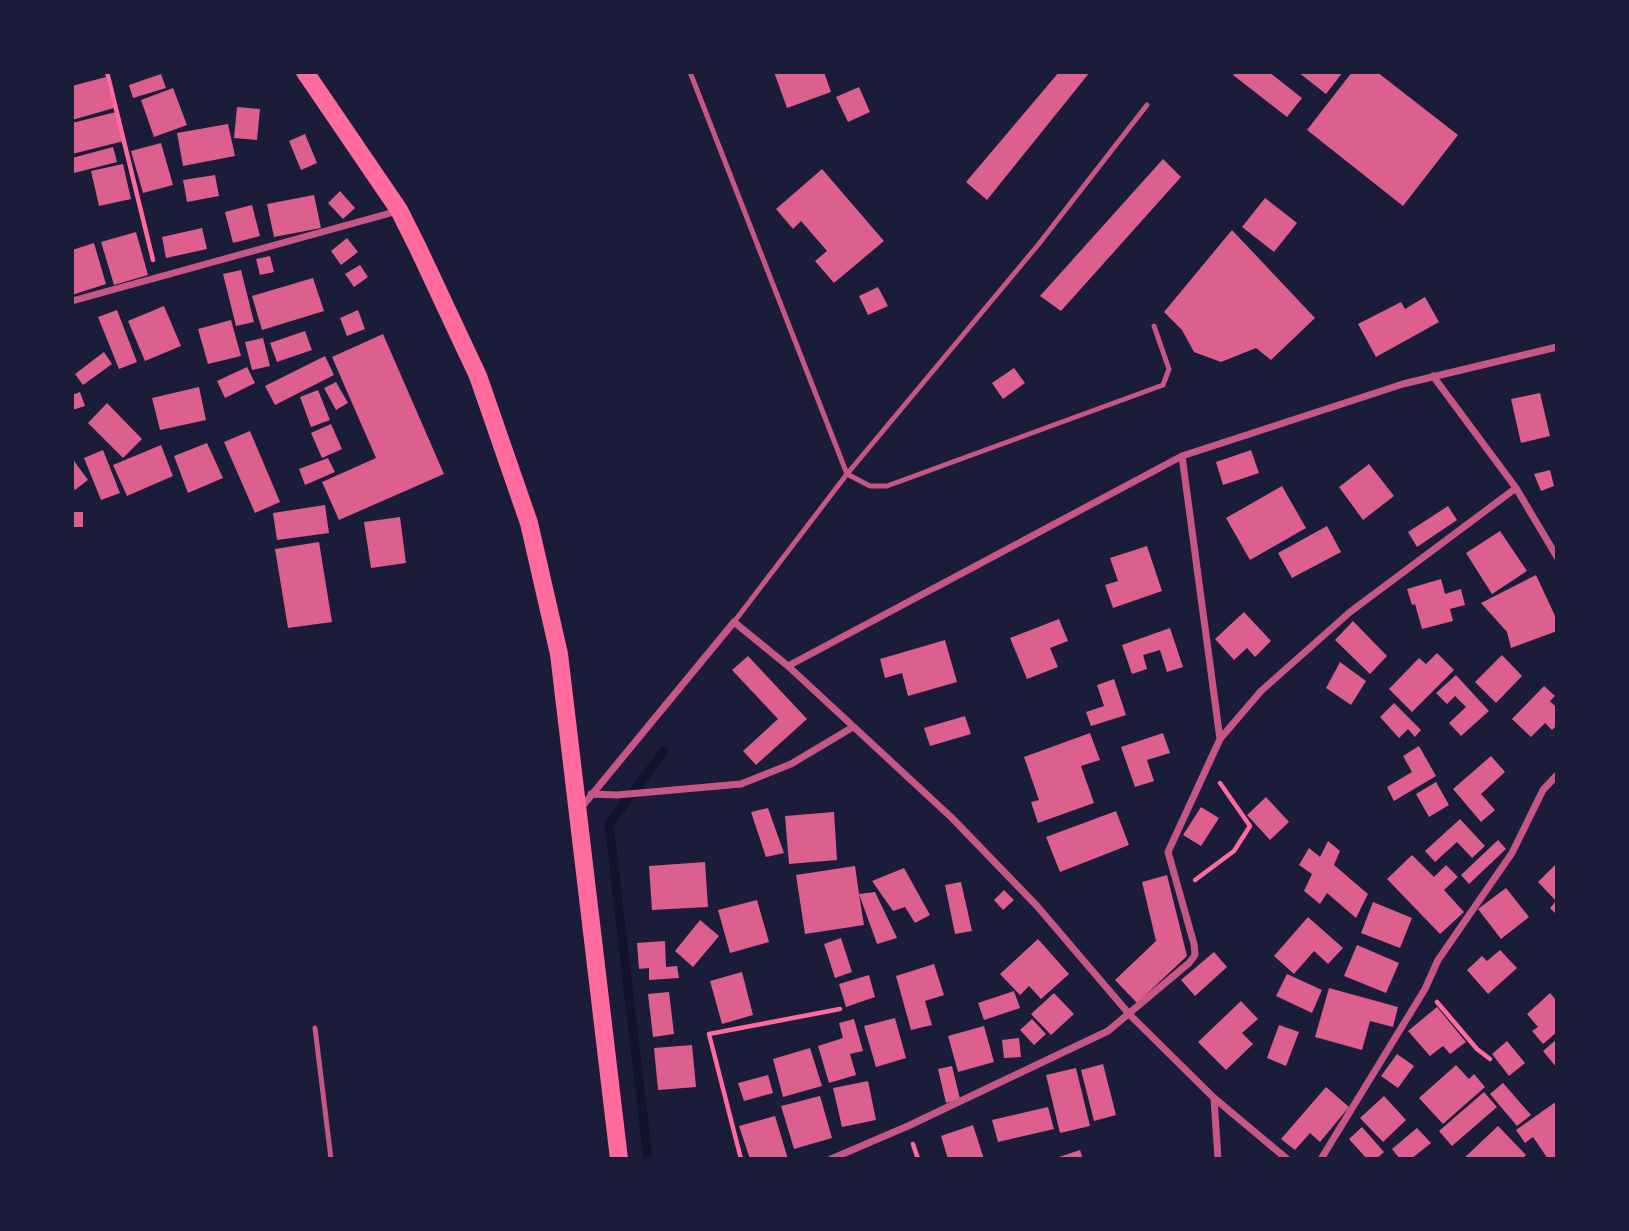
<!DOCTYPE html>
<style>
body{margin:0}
#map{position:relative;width:1629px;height:1231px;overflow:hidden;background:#1b1b3a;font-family:Georgia,serif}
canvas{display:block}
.frame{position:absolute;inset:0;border:74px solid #1b1b3a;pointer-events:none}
</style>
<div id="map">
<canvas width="1629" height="1231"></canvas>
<div class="frame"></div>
</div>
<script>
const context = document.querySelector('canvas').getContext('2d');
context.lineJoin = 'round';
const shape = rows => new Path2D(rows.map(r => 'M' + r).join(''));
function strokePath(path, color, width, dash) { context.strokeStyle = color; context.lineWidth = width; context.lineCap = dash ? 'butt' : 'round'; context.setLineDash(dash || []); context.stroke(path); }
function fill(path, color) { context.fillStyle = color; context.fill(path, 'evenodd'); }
const stream = shape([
 [648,1159,609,824,664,751]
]);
const building = shape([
 [774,72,824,72,831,92,787,108],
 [1059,72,1090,72,987,200,966,182],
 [1236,72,1269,72,1302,98,1287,117,1233,75],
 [1298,72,1343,72,1326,94],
 [1352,72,1377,72,1458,135,1403,206,1307,130],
 [161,74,166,88,133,98,129,85],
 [106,77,114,108,72,120,72,86],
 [859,87,870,112,848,122,836,97],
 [173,88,187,125,154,137,141,100],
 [237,107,260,109,257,140,234,138],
 [116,112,124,141,72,154,72,123],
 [228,124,235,156,183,166,177,133],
 [305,134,317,163,301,170,289,141],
 [161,143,173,185,143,193,131,151],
 [113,147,117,162,74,173,72,158],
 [1163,159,1181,177,1061,311,1040,296],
 [123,164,131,199,99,206,91,171],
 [822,169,884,241,834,283,815,261,827,251,801,221,793,229,776,209],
 [215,175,219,196,187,202,183,180],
 [340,191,355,208,343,219,328,203],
 [314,195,321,228,274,237,267,204],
 [1265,198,1297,223,1274,252,1242,227],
 [252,205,260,236,233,243,225,212],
 [202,228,207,249,166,258,162,237],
 [1232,230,1315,318,1271,360,1256,348,1221,362,1194,352,1182,330,1164,312],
 [136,232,148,275,114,285,101,242],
 [347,238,358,252,341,265,331,251],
 [94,243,106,284,72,295,72,250],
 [270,256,274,272,260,275,256,259],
 [360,265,368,277,354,287,345,274],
 [241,270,254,322,236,326,223,274],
 [313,278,324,311,262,330,252,296],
 [878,287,888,306,868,315,859,296],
 [1425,297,1439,322,1376,357,1358,324,1401,302,1405,309],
 [164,306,181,346,145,361,128,321],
 [117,310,137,362,119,369,98,317],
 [358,310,365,329,347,336,340,318],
 [231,320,241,356,208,364,198,329],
 [305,331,312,350,277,362,270,343],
 [383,334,444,474,339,520,322,482,376,458,332,357],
 [263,338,270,366,252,370,245,342],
 [104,352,112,364,83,385,75,374],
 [325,356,334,375,275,405,265,386],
 [247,367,255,383,225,398,217,381],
 [1014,368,1025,383,1003,399,992,383],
 [336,382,348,403,336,410,324,388],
 [199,387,206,420,160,430,152,398],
 [318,390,330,420,311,427,300,397],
 [80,392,85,406,72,410,72,395],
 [1540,393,1550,436,1521,443,1511,399],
 [107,403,142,439,123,458,88,423],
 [331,424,342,449,322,458,311,433],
 [250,431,280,502,255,513,224,442],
 [207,443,223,478,188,493,174,456],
 [161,445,173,476,127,496,113,465],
 [103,450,120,493,101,500,84,458],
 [1251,450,1259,473,1223,485,1216,462],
 [328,458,335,472,305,485,299,469],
 [74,461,88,480,75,490,72,486],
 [1369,464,1394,496,1363,520,1339,487],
 [1550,470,1554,486,1541,491,1534,474],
 [1282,486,1306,528,1250,560,1226,518],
 [325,505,329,533,277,540,273,513],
 [1448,506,1457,520,1417,547,1408,532],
 [72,512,83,512,83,527,72,527],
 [400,517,406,563,371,568,364,522],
 [1327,526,1341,552,1292,578,1278,553],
 [1500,531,1527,571,1492,594,1466,553],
 [319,542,332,622,288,628,275,549],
 [1147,546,1162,591,1113,608,1105,585,1118,581,1110,558],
 [1536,575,1557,620,1557,631,1511,648,1507,632,1481,603],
 [1441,579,1445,594,1461,589,1465,605,1450,609,1453,621,1422,629,1415,604,1412,605,1407,589],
 [1244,612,1271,641,1255,657,1247,648,1234,660,1215,639],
 [1059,619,1068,641,1050,648,1058,667,1027,679,1010,638],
 [1353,621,1387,656,1370,674,1335,640],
 [1170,628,1183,667,1167,672,1160,650,1143,655,1147,669,1132,674,1122,645],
 [945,640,957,682,908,696,902,673,885,678,880,659],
 [1437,653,1454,670,1412,712,1389,689,1419,658,1426,664],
 [1502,655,1522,676,1496,703,1475,682],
 [748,656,807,719,756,765,743,751,778,719,732,670],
 [1340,662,1366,681,1351,705,1326,688],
 [1456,675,1489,711,1461,736,1449,723,1466,707,1455,696,1447,704,1436,693],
 [1114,679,1126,715,1091,726,1086,712,1104,706,1097,685],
 [1544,686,1555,696,1550,701,1557,708,1557,725,1552,730,1545,723,1531,737,1512,719],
 [1394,703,1421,730,1415,737,1408,729,1399,738,1380,717],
 [965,716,971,734,930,746,924,728],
 [1090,733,1100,760,1081,766,1094,803,1038,823,1031,802,1039,800,1024,757],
 [1163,733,1170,753,1147,760,1154,781,1135,787,1121,747],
 [1419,746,1436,776,1394,801,1387,787,1412,772,1403,756],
 [1491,756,1505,772,1481,794,1495,810,1481,822,1453,789],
 [1436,782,1449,805,1429,817,1416,794],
 [1266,797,1289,822,1270,840,1247,815],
 [1201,807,1219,818,1201,846,1183,835],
 [768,808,784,853,766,857,751,812],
 [1116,811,1129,845,1060,872,1046,837],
 [834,812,837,860,789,864,785,816],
 [1460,819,1485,846,1472,858,1457,842,1435,862,1425,851],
 [1498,840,1506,849,1469,884,1461,875],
 [1328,841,1340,851,1334,865,1368,894,1356,918,1327,893,1320,904,1304,891,1312,874,1299,865,1309,848,1320,857],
 [1412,855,1434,877,1446,865,1458,877,1444,890,1464,912,1440,934,1387,879],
 [705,862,708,907,652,910,649,866],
 [1557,863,1557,915,1550,908,1556,901,1538,882],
 [855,866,859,894,875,892,897,938,877,944,859,894,864,925,805,934,796,875],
 [904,868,930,915,915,923,905,907,893,911,872,881],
 [1167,875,1187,956,1137,1003,1115,980,1156,941,1142,882],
 [961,882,972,931,955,934,945,885],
 [1506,888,1529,917,1501,939,1478,909],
 [1004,890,1014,900,1003,910,994,900],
 [757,900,769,942,730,953,718,910],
 [1373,902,1412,918,1400,948,1361,933],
 [1308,917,1343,948,1328,964,1314,951,1294,974,1274,956],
 [700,920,719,936,693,967,675,951],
 [841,938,852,972,835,978,824,944],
 [1038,939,1069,974,1041,999,1029,986,1020,995,1000,974],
 [665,941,666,967,677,966,679,978,649,980,649,968,639,969,637,943],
 [1357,945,1399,963,1386,993,1344,976],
 [1500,950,1517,968,1488,994,1467,970,1482,956,1487,961],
 [1214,952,1227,967,1195,996,1181,980],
 [934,964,944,995,925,1001,932,1025,911,1030,896,976],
 [742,972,753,1015,722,1024,710,981],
 [1287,974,1322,990,1312,1013,1276,996],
 [869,975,875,997,846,1007,839,984],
 [1329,988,1398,1007,1393,1027,1370,1021,1362,1050,1315,1037],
 [1014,991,1020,1008,984,1020,978,1003],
 [669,992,674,1034,653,1037,648,994],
 [1054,993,1074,1014,1051,1035,1031,1014],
 [1550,993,1557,1001,1557,1032,1543,1044,1532,1031,1538,1027,1527,1014],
 [1241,1001,1258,1019,1242,1033,1253,1044,1226,1070,1198,1042],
 [1437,1007,1466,1042,1450,1054,1443,1046,1430,1056,1408,1031],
 [895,1018,906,1058,876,1067,864,1026],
 [854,1019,863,1051,850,1054,856,1075,829,1083,818,1046,843,1038,839,1023],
 [1032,1019,1046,1034,1034,1045,1020,1030],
 [1279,1025,1299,1032,1286,1066,1267,1058],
 [984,1026,994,1062,958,1072,948,1036],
 [1019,1038,1021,1057,1004,1058,1002,1040],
 [1557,1039,1557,1068,1543,1051],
 [1507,1041,1525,1063,1509,1076,1492,1054],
 [692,1045,696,1087,658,1090,654,1048],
 [810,1048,822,1086,783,1097,773,1059],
 [1397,1054,1414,1066,1398,1088,1381,1076],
 [1103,1064,1116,1115,1094,1121,1081,1070],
 [1456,1065,1469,1079,1474,1074,1485,1087,1443,1124,1419,1098],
 [952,1066,960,1099,946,1103,938,1069],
 [1076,1068,1090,1126,1060,1133,1046,1075],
 [768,1075,773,1093,744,1101,738,1083],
 [868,1081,876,1120,842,1127,833,1088],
 [1503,1083,1531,1115,1517,1126,1490,1094],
 [1326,1087,1349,1107,1320,1142,1310,1133,1295,1150,1281,1139],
 [1484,1092,1497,1107,1452,1146,1439,1131],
 [820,1096,832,1138,794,1149,781,1106],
 [1384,1096,1406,1120,1383,1142,1360,1118],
 [1557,1101,1557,1159,1548,1159,1533,1137,1525,1143,1516,1130],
 [1048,1107,1054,1129,998,1142,992,1120],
 [775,1116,788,1159,750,1159,739,1126],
 [973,1125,984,1159,948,1159,941,1136],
 [1498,1126,1526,1155,1522,1159,1463,1159],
 [1362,1127,1384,1152,1376,1159,1367,1159,1349,1139],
 [1417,1128,1431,1143,1411,1159,1400,1159,1392,1149],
 [1080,1150,1083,1159,1053,1159]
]);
const path = shape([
 [107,72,153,260],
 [1195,880,1234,851,1250,826,1220,783],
 [1437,1002,1477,1049,1490,1059],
 [913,1144,918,1159],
 [741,1159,709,1034,840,1009]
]);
const service = shape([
 [690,72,847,474,870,486,887,486,1163,385,1169,369,1154,326],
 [734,622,847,474,1038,245,1147,105],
 [315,1028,331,1159]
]);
const minor = shape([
 [72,301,398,211],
 [1433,376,1516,488,1557,557],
 [1182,456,1220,739],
 [788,666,1182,456,1403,384,1557,347],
 [591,794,617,795,741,784,791,764,853,727],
 [580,809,734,622,788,666,952,818,1037,906,1130,1015,1214,1098,1287,1159],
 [1214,1098,1218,1159],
 [831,1159,908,1126,1108,1031,1189,963,1195,955,1194,944,1168,852,1220,739,1261,691,1350,612,1516,488],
 [1321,1159,1425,989,1438,960,1512,853,1543,790,1557,775]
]);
const primary = shape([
 [305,72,399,210,418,248,478,376,529,523,559,654,619,1159]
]);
strokePath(stream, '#12122b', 9);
fill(building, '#dd5f8e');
strokePath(path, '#ff6b9d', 4.5);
strokePath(service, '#c65784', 5);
strokePath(minor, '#c65784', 7);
strokePath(primary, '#ff6b9d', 18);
</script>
